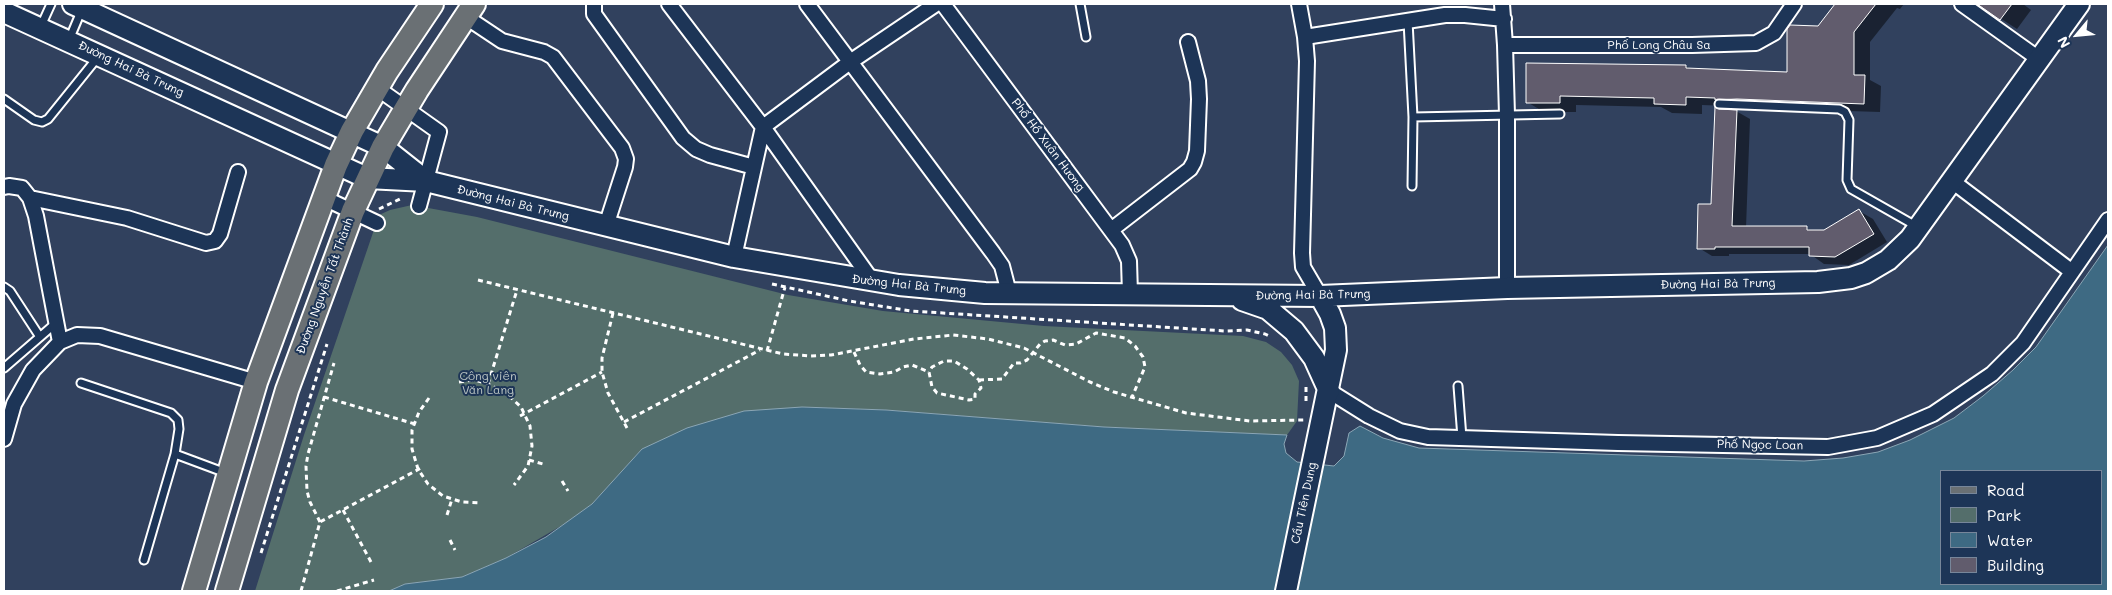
<!DOCTYPE html>
<meta charset="utf-8">
<style>
body{margin:0}
#map{position:relative;width:2112px;height:595px;overflow:hidden;background:#31415e;font-family:Mali,sans-serif}
canvas{display:block}
.frame{position:absolute;inset:0;border:5px solid #fff;pointer-events:none}
.legend{position:absolute;left:1940px;top:470px;width:162px;height:115px;box-sizing:border-box;background:#1d3557;border:1px solid #77869a;margin:0;padding:6px 9px;list-style:none;font-size:15px;color:#fff}
.legend li{display:flex;align-items:center;gap:10px;height:25px}
.legend b{width:25px;border:1px solid #77869a}
.north{position:absolute;left:2052px;top:10px;width:50px;height:50px;-webkit-text-stroke:4px #1d3557;paint-order:stroke;rotate:242deg;font-size:14px;font-weight:700;line-height:20px;text-align:center;color:#fff}
.north::after{content:'';display:block;margin:auto;width:18px;height:22px;background:#fff;clip-path:polygon(50% 0,100% 100%,50% 72%,0 100%)}
</style>
<div id="map">
<canvas width="2112" height="595"></canvas>
<div class="frame"></div>
<ul class="legend">
<li><b style="height:6px;background:#6a7074"></b>Road</li>
<li><b style="height:14px;background:#546e6b"></b>Park</li>
<li><b style="height:14px;background:#3e6a83"></b>Water</li>
<li><b style="height:14px;background:#615c6d"></b>Building</li>
</ul>
<div class="north">N</div>
</div>
<script>
const context = document.querySelector('canvas').getContext('2d');
context.lineJoin = 'round';
function fill(path, color) { context.fillStyle = color; context.fill(path, 'evenodd'); }
const shape = rows => new Path2D(rows.map(r => 'M' + r).join(''));
function strokePath(path, color, width, dash) { context.strokeStyle = color; context.lineWidth = width; context.lineCap = dash ? 'butt' : 'round'; context.setLineDash(dash || []); context.stroke(path); }
function label(font, color, halo, rows, align = 'center') {
  context.font = font + ' Mali,sans-serif'; context.lineWidth = 4; context.setLineDash([]); context.textBaseline = 'middle'; context.strokeStyle = halo; context.fillStyle = color; for (const [text, x, y, turn = 0] of rows) {
    context.save(); context.translate(x, y); context.rotate((+turn || 0) * Math.PI / 180); context.textAlign = isNaN(turn) ? turn : align; if (halo) context.strokeText(text, 0, 0); context.fillText(text, 0, 0); context.restore();
  }
}
const green = shape([
 [412,205,477,217,788,295,883,311,1044,326,1243,336,1266,342,1281,352,1292,365,1299,381,1297,421,1287,435,1104,427,886,410,802,407,642,449,592,504,566,523,506,558,462,577,405,584,389,591,255,591,304,435,379,215,390,210]
]);
const water = shape([
 [2108,245,2108,591,389,591,405,584,462,577,506,558,546,537,592,504,642,449,687,428,744,411,802,407,886,410,1104,427,1287,435,1284,444,1286,453,1297,462,1334,466,1344,456,1349,433,1360,426,1383,438,1419,448,1804,461,1843,458,1878,452,1910,440,1954,418,1983,396,2013,370,2036,347,2108,245],
 [1941,471,2101,471,2101,584,1941,584,1941,471]
]);
const shadow = shape([
 [1836,4,1904,4,1900,9,1897,8,1870,42,1870,80,1881,86,1880,112,1755,108,1733,109,1728,106,1702,105,1702,114,1672,113,1661,107,1576,105,1576,112,1544,112,1527,102,1527,64,1686,66,1692,70,1788,73],
 [1978,4,2023,4,2031,10,2017,29],
 [1736,111,1750,119,1746,228,1806,228,1812,231,1825,232,1859,211,1873,219,1887,242,1849,265,1824,264,1810,254,1729,254,1729,256,1712,256,1699,248,1712,206]
]);
const building = shape([
 [1835,4,1876,4,1854,32,1854,75,1865,75,1864,104,1737,99,1715,100,1715,98,1686,97,1686,105,1654,104,1654,98,1560,96,1560,103,1526,103,1526,63,1686,65,1686,68,1787,72,1787,29,1790,25,1818,26,1835,4],
 [1977,4,2012,4,2000,20,1977,4],
 [1715,107,1719,109,1737,110,1732,226,1807,226,1807,230,1824,230,1859,209,1874,234,1835,257,1809,256,1809,247,1715,247,1715,249,1697,249,1698,204,1711,204,1715,107]
]);
const path = shape([
 [379,209,400,199],
 [478,280,783,354,811,356,831,355,914,339,953,335,988,339,1024,348,1090,382,1114,392,1186,413,1250,421,1304,420],
 [772,284,849,301,911,311,1225,331,1247,330,1265,334,1271,337],
 [613,313,602,358,602,372,608,393,627,428],
 [767,351,785,287],
 [854,352,860,365,866,372,880,374,894,372,903,367,912,365,929,372,932,387,937,393,969,400,975,399,975,394,981,388,979,380,967,369,954,361,944,361,932,367,929,372],
 [979,380,1002,379,1014,363,1020,363,1027,360,1040,344,1045,341,1053,340,1065,345,1076,344,1096,333,1125,338,1135,346,1143,357,1145,367,1132,397],
 [459,382,475,380,488,384,506,393,521,407,530,426,532,446,528,466,514,485],
 [488,384,517,290],
 [324,397,415,424],
 [429,398,419,412,412,430,412,449,418,469,428,484,443,496,462,502,481,503],
 [1306,401,1306,385],
 [520,416,602,372],
 [624,422,760,350],
 [529,460,543,464],
 [562,481,568,491],
 [343,510,371,562],
 [447,515,452,499],
 [320,522,310,502,307,491,306,466,308,454,334,363],
 [450,540,455,550],
 [261,553,327,344],
 [301,591,320,522,421,468],
 [337,591,374,580]
]);
const lane = shape([
 [1080,4,1086,37],
 [1408,21,1413,117],
 [41,26,51,4],
 [69,40,82,9],
 [4,99,34,120,42,122,48,119,98,57],
 [1719,104,1839,109,1845,112,1849,120,1847,180,1851,189,1916,226],
 [1412,186,1413,117,1560,114],
 [4,287,10,291,40,337],
 [4,368,56,323],
 [81,383,171,413,178,420,179,429,175,454,144,560],
 [1458,386,1462,438],
 [175,454,226,473]
]);
const street = shape([
 [594,4,594,14,683,138,696,149,710,155,754,167],
 [669,4,763,127,873,282],
 [807,4,993,253,1002,266,1009,293],
 [943,4,1122,245,1129,261,1130,294],
 [1299,4,1305,37,1307,61,1302,253,1303,267,1320,296],
 [1502,4,1505,45,1507,115,1507,288],
 [1962,4,2039,59],
 [466,17,502,41,544,52,553,57,622,148,626,159,625,167,606,226],
 [1305,37,1445,15,1465,15,1504,19],
 [1505,45,1692,45,1756,43,1774,33,1794,4],
 [377,88,439,132,419,206],
 [1952,181,2071,271],
 [4,187,9,186,22,188,30,198,36,216,60,342],
 [30,198,127,218,206,243,215,241,220,234,238,172],
 [324,198,377,223],
 [1111,230,1190,169,1194,162,1197,151,1199,99,1198,81,1188,42],
 [734,257,763,127,850,62,936,4],
 [1329,391,1369,416,1400,431,1428,437,1618,443,1828,447,1877,438,1933,414,1992,374,2023,343,2108,220],
 [4,439,14,404,33,370,60,342,77,335,100,336,256,382]
]);
const secondary = shape([
 [73,4,383,147,426,181],
 [4,12,367,178,426,181,734,257,899,285,985,293,1320,296,1507,288,1818,282,1851,278,1866,273,1888,260,1910,239,2079,4],
 [1242,300,1268,309,1294,331,1314,358,1329,391],
 [1286,591,1336,350,1335,328,1330,314,1320,296]
]);
const primary = shape([
 [194,591,256,382,336,165,352,131,387,71,432,4],
 [227,591,287,390,353,211,383,147,417,90,474,4]
]);
const streetNames = [
 ["Phố Long Châu Sa",1659,45],
 ["Đường Hai Bà Trưng",131,69,25],
 ["Phố Hồ Xuân Hương",1048,145,53],
 ["Đường Hai Bà Trưng",513,203,14],
 ["Đường Hai Bà Trưng",1718,284,-1],
 ["Đường Hai Bà Trưng",909,285,6],
 ["Đường Nguyễn Tất Thành",325,286,-70],
 ["Đường Hai Bà Trưng",1313,295,-1],
 ["Phố Ngọc Loan",1760,445,1],
 ["Cầu Tiên Dung",1304,503,-78]
];
const parkNames = [
 ["Công viên",488,376],
 ["Văn Lang",488,390]
];
fill(green, '#546e6b');
fill(water, '#3e6a83');
strokePath(water, '#8ba6b5', 1);
fill(shadow, '#0007');
fill(building, '#615c6d');
strokePath(building, '#fff', 1);
strokePath(lane, '#fff', 11);
strokePath(street, '#fff', 18);
strokePath(secondary, '#fff', 24);
strokePath(primary, '#fff', 26);
strokePath(path, '#fff', 3, [5, 4]);
strokePath(lane, '#1d3557', 7);
strokePath(street, '#1d3557', 14);
strokePath(secondary, '#1d3557', 20);
strokePath(primary, '#6a7074', 22);
label('12px', '#fff', '#1d3557', streetNames);
label('12px', '#bbc5c4', '#1d3557', parkNames);
</script>
